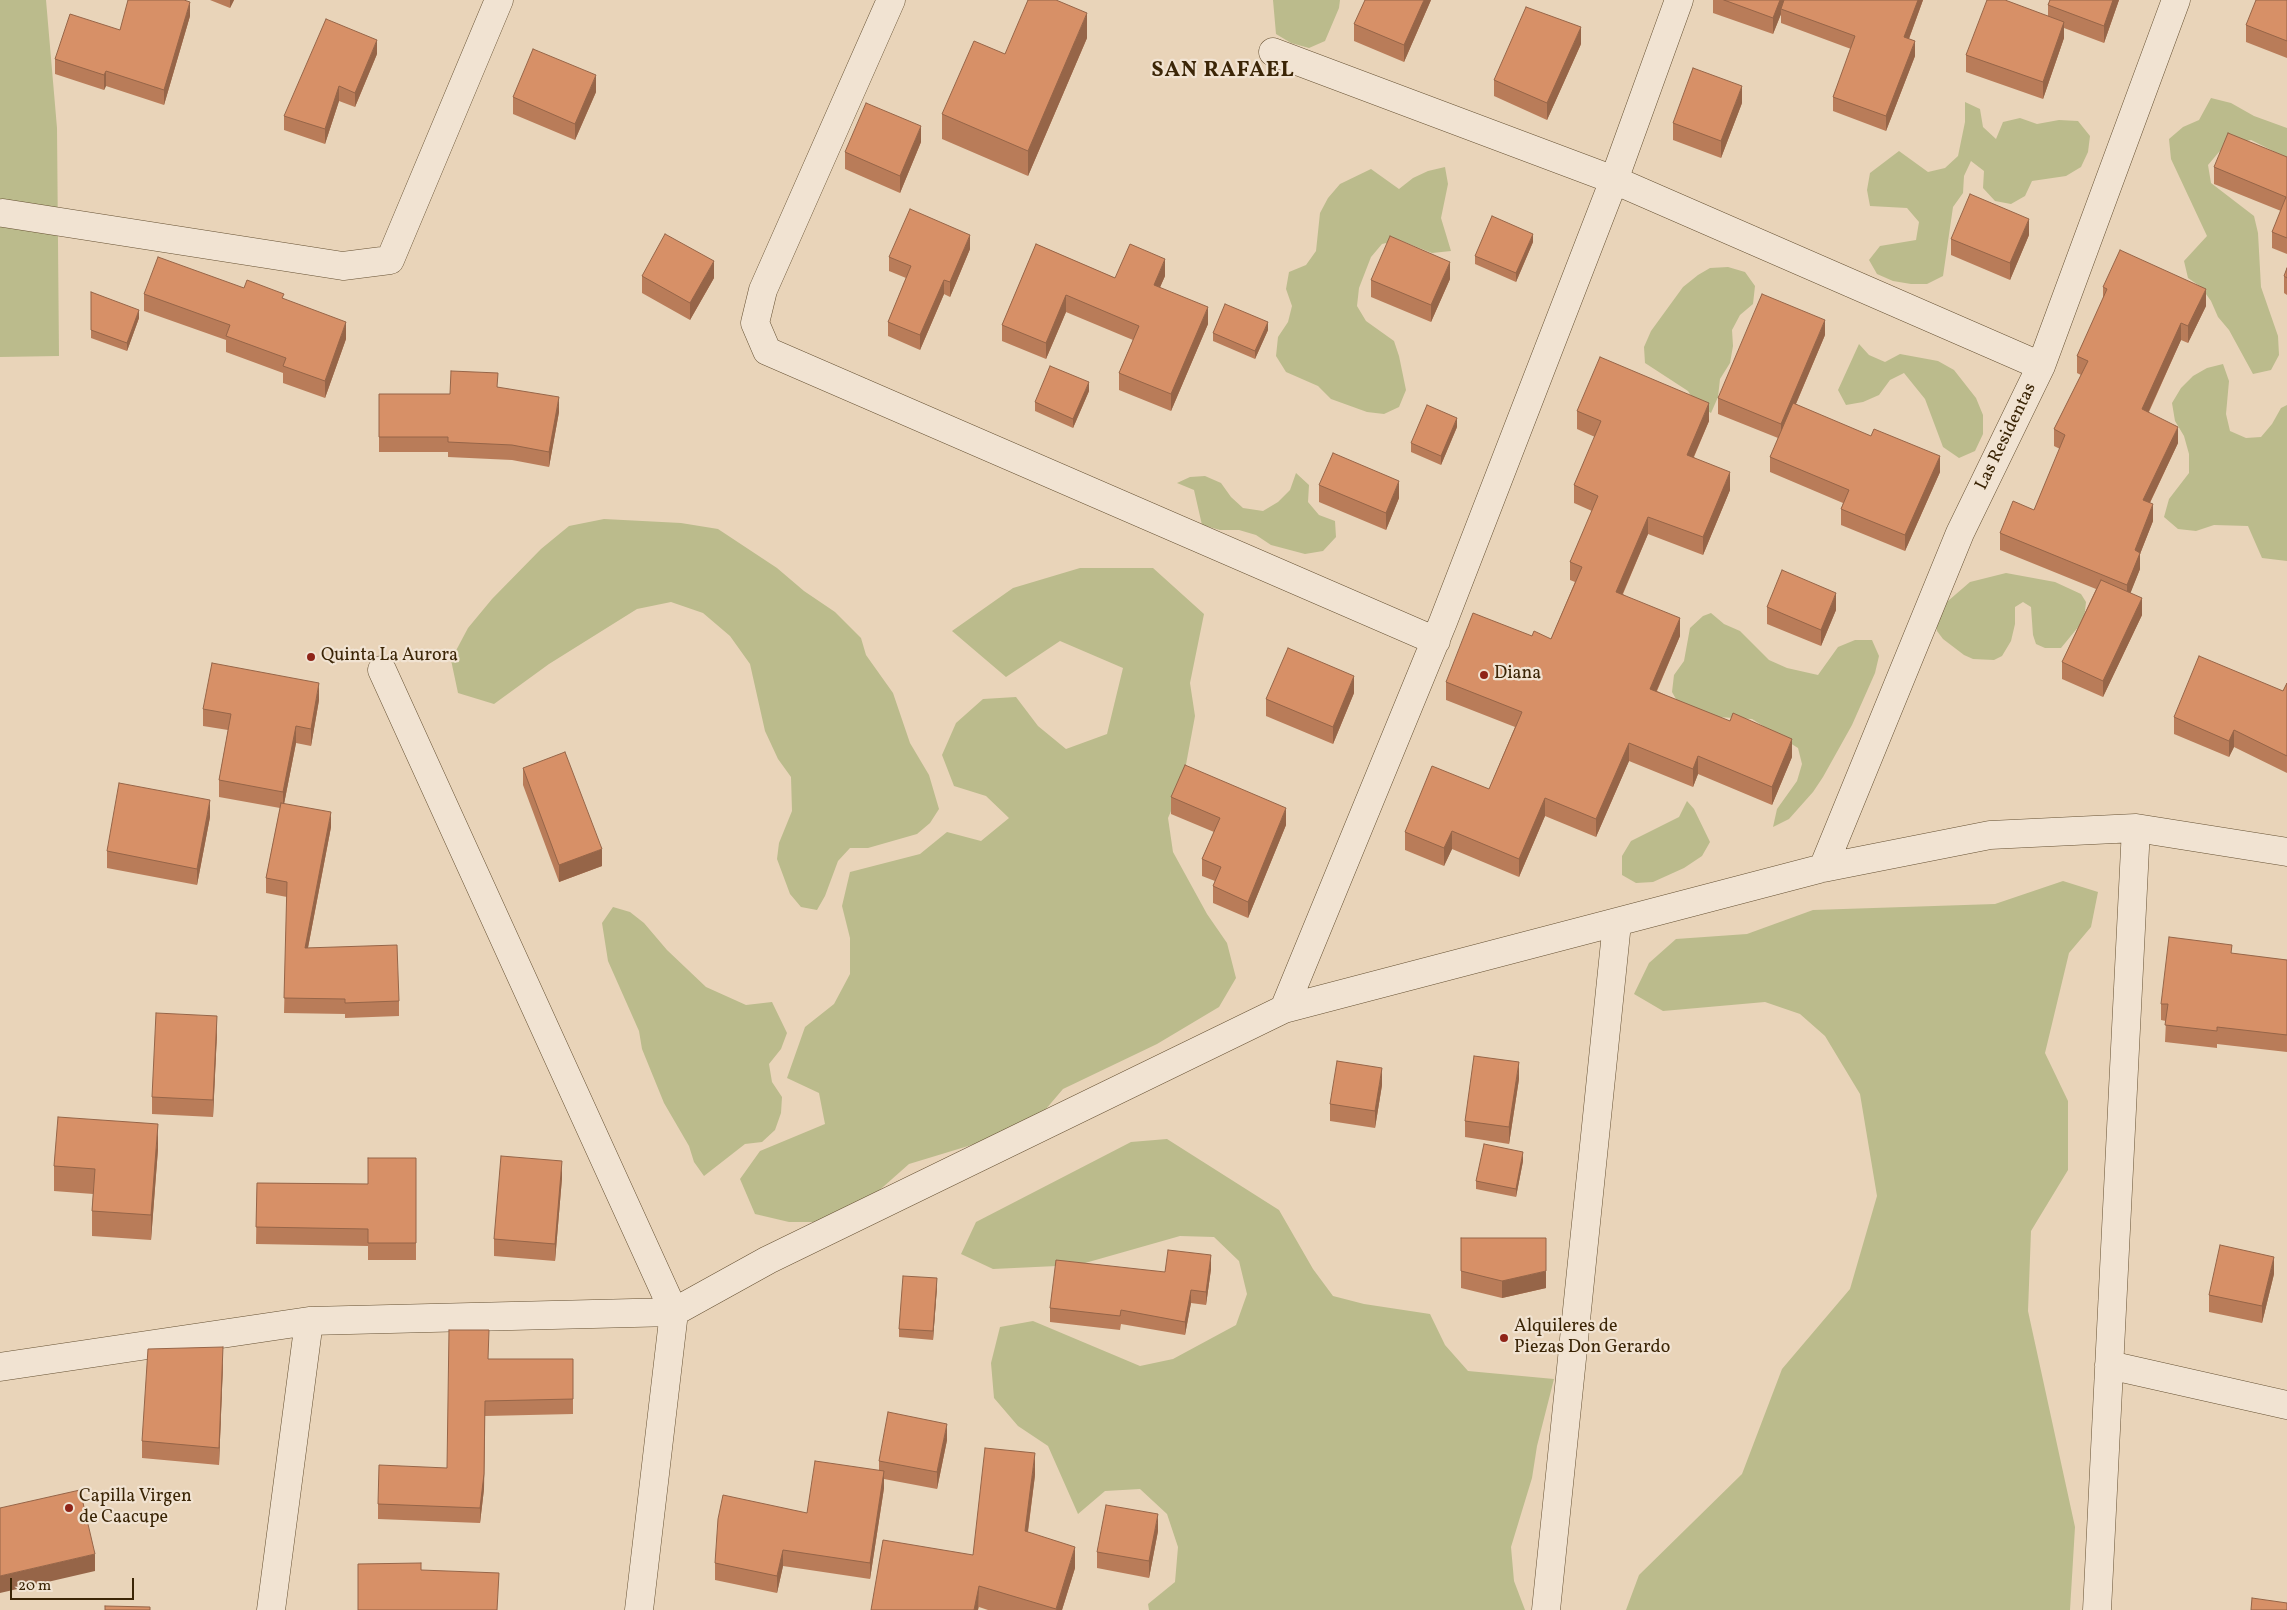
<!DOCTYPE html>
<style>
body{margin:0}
#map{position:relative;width:2287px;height:1610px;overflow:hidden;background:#e9d4b9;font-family:Vollkorn,serif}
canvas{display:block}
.scale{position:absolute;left:10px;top:1578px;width:124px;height:22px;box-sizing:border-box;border:2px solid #3b2506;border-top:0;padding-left:6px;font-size:15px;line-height:18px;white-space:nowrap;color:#3b2506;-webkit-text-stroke:4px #f1e3d2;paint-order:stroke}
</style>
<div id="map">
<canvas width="2287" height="1610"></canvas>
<div class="scale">20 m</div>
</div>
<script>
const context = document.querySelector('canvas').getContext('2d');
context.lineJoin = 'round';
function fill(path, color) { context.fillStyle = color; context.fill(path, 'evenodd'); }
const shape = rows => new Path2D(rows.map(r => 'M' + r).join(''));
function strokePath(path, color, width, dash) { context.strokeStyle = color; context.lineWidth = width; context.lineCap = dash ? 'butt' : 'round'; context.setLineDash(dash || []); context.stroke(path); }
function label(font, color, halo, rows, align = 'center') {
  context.font = font + ' Vollkorn,serif'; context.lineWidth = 4.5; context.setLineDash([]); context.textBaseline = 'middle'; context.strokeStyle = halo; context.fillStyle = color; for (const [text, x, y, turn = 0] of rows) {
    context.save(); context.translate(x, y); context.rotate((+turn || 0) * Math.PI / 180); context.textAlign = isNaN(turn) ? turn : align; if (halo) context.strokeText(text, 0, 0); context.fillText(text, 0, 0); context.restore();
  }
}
const green = shape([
 [0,0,46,0,57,128,59,356,0,357],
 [1273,0,1340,0,1339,8,1325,41,1309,48,1291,43,1276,34],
 [2211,98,2231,103,2254,116,2287,128,2287,158,2251,140,2233,144,2219,152,2208,165,2211,183,2254,216,2258,233,2261,287,2278,336,2279,355,2271,370,2253,374,2229,330,2218,317,2211,301,2201,287,2188,278,2184,261,2207,236,2171,159,2169,139,2183,127,2199,120],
 [1965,102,1980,109,1983,127,1996,139,2003,122,2020,118,2037,124,2059,120,2078,121,2090,136,2088,152,2081,167,2066,176,2032,181,2025,196,2011,204,1995,201,1983,188,1984,171,1971,161,1964,176,1963,193,1953,207,1943,276,1927,284,1911,284,1893,281,1877,274,1869,260,1880,246,1916,240,1919,222,1907,208,1870,206,1867,190,1870,173,1899,151,1928,172,1945,168,1958,156,1965,122],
 [1445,167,1448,184,1441,218,1451,251,1432,253,1399,240,1382,244,1371,257,1359,288,1357,306,1366,321,1394,341,1399,356,1406,390,1399,407,1384,414,1367,412,1331,399,1318,386,1286,372,1276,356,1278,337,1288,322,1292,306,1286,289,1289,272,1306,265,1316,251,1320,213,1328,198,1340,184,1371,169,1399,189,1413,178,1428,171],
 [1728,267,1745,272,1755,286,1753,304,1740,315,1732,330,1733,346,1730,363,1720,379,1718,397,1711,413,1697,405,1688,391,1645,363,1644,347,1651,331,1683,287,1698,275,1710,268],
 [1859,344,1869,355,1885,362,1900,354,1938,361,1954,370,1976,398,1983,415,1983,434,1975,451,1959,458,1943,447,1925,399,1904,373,1890,380,1879,395,1863,402,1846,405,1838,390],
 [2223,364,2229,381,2226,414,2230,431,2246,438,2261,437,2272,424,2281,408,2287,405,2287,561,2262,558,2248,526,2214,525,2196,531,2178,529,2164,517,2169,499,2189,473,2189,454,2184,436,2175,421,2172,403,2181,388,2193,376,2207,368],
 [1296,473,1309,485,1308,502,1319,515,1335,521,1336,537,1323,551,1305,554,1271,545,1256,535,1239,530,1220,530,1202,525,1194,490,1177,483,1190,477,1205,476,1221,483,1231,497,1243,508,1263,511,1278,502,1290,490],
 [604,519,681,523,718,529,777,568,804,591,835,612,861,638,866,655,893,693,910,743,929,775,939,809,930,823,917,834,868,848,850,848,838,861,825,896,817,910,801,907,790,894,777,859,779,843,792,811,791,777,778,759,765,731,750,664,730,636,703,613,671,602,637,609,549,664,494,704,458,693,451,660,468,628,492,599,541,549,569,526],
 [1080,568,1153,568,1204,614,1190,683,1195,716,1182,786,1168,818,1173,852,1207,914,1227,943,1236,978,1219,1007,1157,1044,1063,1089,1040,1116,1011,1133,909,1164,857,1210,822,1222,789,1222,755,1214,740,1179,760,1151,825,1124,819,1093,787,1078,805,1027,834,1004,850,974,850,938,842,906,850,872,920,854,947,832,981,841,1009,818,986,796,954,786,942,755,956,723,983,699,1016,697,1038,726,1066,749,1107,734,1123,668,1060,641,1006,677,952,631,1013,588],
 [2006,573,2055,582,2081,594,2086,602,2084,620,2061,648,2045,648,2036,644,2033,635,2031,607,2023,602,2015,607,2015,624,2011,641,2002,656,1994,660,1973,659,1964,655,1943,639,1937,631,1936,622,1941,607,1970,582],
 [1711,613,1724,624,1740,631,1769,660,1787,668,1818,675,1838,647,1855,640,1872,640,1879,656,1875,673,1852,725,1823,777,1813,792,1789,819,1773,827,1777,809,1797,781,1802,764,1798,748,1752,719,1717,717,1681,708,1672,692,1674,675,1684,661,1690,628,1703,616],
 [1687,801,1694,809,1710,842,1702,856,1684,868,1653,882,1636,883,1622,875,1622,856,1631,841,1679,817],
 [2063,881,2098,892,2091,927,2069,953,2045,1053,2068,1101,2068,1170,2031,1231,2028,1311,2075,1527,2070,1610,1626,1610,1639,1575,1742,1474,1782,1369,1850,1289,1877,1196,1860,1094,1825,1036,1800,1014,1765,1002,1663,1011,1634,994,1649,963,1676,939,1747,934,1813,910,1995,904],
 [613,907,630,912,644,923,667,950,706,987,746,1005,772,1002,787,1033,781,1049,769,1064,772,1082,782,1097,781,1113,775,1130,762,1142,745,1144,704,1176,694,1162,689,1146,664,1103,642,1049,639,1031,608,961,602,923],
 [1167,1139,1279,1210,1313,1269,1333,1296,1364,1304,1430,1314,1445,1345,1468,1371,1554,1379,1537,1446,1532,1478,1511,1547,1514,1581,1525,1610,1149,1610,1148,1604,1175,1582,1178,1547,1167,1514,1140,1489,1105,1491,1078,1514,1048,1446,1018,1426,994,1398,991,1363,1000,1327,1033,1321,1140,1366,1173,1359,1236,1325,1247,1294,1239,1261,1214,1237,1180,1236,1078,1265,993,1269,961,1254,976,1222,1131,1142]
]);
const minor = shape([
 [891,0,763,290,755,323,767,351,1436,641],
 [1273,52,1614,180,2041,366],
 [3,213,343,266,390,260,499,0],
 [382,670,674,1312,639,1610],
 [1823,868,1960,533,2041,366,2176,0],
 [1284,1009,1443,622,1614,180,1679,0],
 [2109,1365,2287,1405],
 [0,1367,309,1321,674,1312,768,1260,1284,1009,1823,868,1990,835,2136,828,2287,852],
 [271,1610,309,1321],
 [1546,1610,1617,923],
 [2097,1610,2136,828]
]);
const wall = shape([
 [210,0,234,0,230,8],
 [1431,0,1404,62,1354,41,1354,24],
 [1713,0,1923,0,1909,39,1915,56,1886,131,1833,111,1833,97,1851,49,1781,23,1781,14,1773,34,1713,13],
 [2050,0,2119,0,2104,43,2064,28,2064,38,2043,99,1966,72,1966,55,2048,16,2048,5],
 [2287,0,2287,58,2246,42,2246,25],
 [190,16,164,105,106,86,104,90,55,74,55,59,120,30],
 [1087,38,1028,176,942,139,942,114,1005,54],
 [1581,44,1547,120,1494,96,1494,80],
 [377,54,355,107,339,101,325,144,284,130,284,116],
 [596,92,575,140,513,114,513,97],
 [1742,103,1721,158,1673,140,1673,123],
 [921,142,900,193,845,169,845,152],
 [2287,157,2287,254,2272,248,2272,232,2281,211,2214,184,2214,167],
 [2029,235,2010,280,1951,255,1951,239],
 [1533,242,1516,282,1475,264,1475,256],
 [1036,244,1115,278,1165,276,1160,287,1208,324,1171,411,1119,390,1119,373,1133,340,1066,312,1046,359,1002,341,1002,325],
 [970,249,950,297,944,294,920,350,888,336,888,322,906,278,889,271,889,257],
 [2287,268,2287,295,2284,293,2284,276],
 [642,276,714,278,690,320,642,293],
 [1450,279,1431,322,1371,297,1371,280],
 [2103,287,2206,306,2188,343,2181,340,2149,412,2178,443,2150,503,2153,521,2140,554,2140,569,2130,593,2142,615,2103,697,2062,679,2062,662,2096,589,2000,550,2000,533,2034,510,2060,449,2054,446,2054,429,2081,375,2077,373,2077,356,2103,299],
 [244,288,284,299,346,339,325,398,283,383,283,373,226,352,226,340,144,311,144,294],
 [91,292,139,318,127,351,91,338],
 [1268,330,1255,359,1213,341,1213,333],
 [1825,335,1796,404,1940,472,1905,551,1841,525,1841,509,1843,503,1770,472,1770,457,1778,438,1718,414,1718,398],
 [498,387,559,412,549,467,512,460,448,457,448,452,379,452,379,394,450,394],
 [1089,391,1073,428,1035,411,1035,402],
 [1577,411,1709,421,1694,457,1730,490,1703,555,1648,534,1623,594,1680,636,1657,691,1792,757,1772,805,1698,774,1693,787,1629,761,1596,837,1545,816,1519,877,1452,849,1444,866,1405,850,1405,832,1489,789,1515,727,1446,700,1446,682,1532,636,1551,639,1575,582,1570,580,1570,562,1592,511,1574,503,1574,485,1595,437,1577,429],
 [1457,427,1441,465,1411,452,1411,443],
 [1319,485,1399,498,1386,530,1319,502],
 [1767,607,1836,610,1821,646,1767,624],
 [2287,683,2287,773,2234,747,2229,757,2174,734,2174,717,2283,691],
 [1354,693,1333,744,1266,716,1266,699],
 [319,700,311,746,296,743,284,804,331,827,308,948,399,1001,399,1016,345,1018,345,1014,284,1013,287,897,266,893,266,878,280,808,219,797,219,780,228,730,203,726,203,709],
 [523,768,602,866,559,882,523,785],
 [1171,797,1286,825,1248,918,1213,903,1213,886,1215,881,1202,876,1202,859,1214,832,1171,814],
 [210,817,197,885,107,868,107,851],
 [2232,954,2287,960,2287,1052,2217,1044,2217,1048,2165,1042,2166,1021,2161,1020,2161,1004],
 [217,1033,213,1117,152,1114,152,1097],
 [1519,1079,1509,1144,1465,1137,1465,1121],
 [1382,1085,1375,1128,1330,1121,1330,1104],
 [158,1149,151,1240,92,1236,92,1211,93,1194,54,1191,54,1166],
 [416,1158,416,1260,368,1260,368,1246,256,1244,257,1183,368,1184],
 [1523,1161,1516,1197,1476,1189,1476,1181],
 [562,1178,555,1261,494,1256,494,1239],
 [1461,1238,1546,1288,1502,1298,1461,1288],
 [1211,1269,1206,1305,1191,1303,1185,1335,1121,1324,1120,1330,1050,1322,1050,1308,1165,1272],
 [2274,1274,2262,1323,2209,1312,2209,1295],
 [937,1287,933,1340,899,1337,899,1329],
 [488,1359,573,1359,573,1414,485,1416,484,1489,480,1523,378,1519,378,1504,447,1468],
 [223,1364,219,1465,142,1458,142,1441],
 [947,1440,937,1489,884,1479,884,1488,870,1579,783,1566,777,1593,715,1580,715,1563,807,1513,879,1470,879,1461],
 [1035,1475,1028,1532,1075,1568,1062,1610,988,1610,979,1607,978,1610,871,1610,973,1555],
 [1158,1531,1149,1578,1097,1568,1097,1552]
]);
const shadedWall = shape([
 [230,0,234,0,230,8],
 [1424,0,1431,0,1404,62,1404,45],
 [1780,0,1785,0,1781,9,1781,14,1773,34,1773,18],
 [1918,0,1923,0,1904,52,1904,37],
 [2113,0,2119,0,2104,43,2104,26],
 [190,2,190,16,164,105,164,90],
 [1087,13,1087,38,1028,176,1028,151],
 [2064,22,2064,38,2043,99,2043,82],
 [1581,27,1581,44,1547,120,1547,103],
 [377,40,377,54,355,107,355,93],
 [1915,41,1915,56,1886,131,1886,116],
 [106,71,106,86,104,90,104,75],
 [596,75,596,92,575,140,575,124],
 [339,86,339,101,325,144,325,129],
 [1742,86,1742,103,1721,158,1721,141],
 [921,126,921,142,900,193,900,176],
 [2029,219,2029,235,2010,280,2010,263],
 [1533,234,1533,242,1516,282,1516,273],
 [970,235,970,249,950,297,950,282],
 [1165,259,1165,276,1154,301,1154,285],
 [714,261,714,278,690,320,690,303],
 [1450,262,1450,279,1431,322,1431,305],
 [944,280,944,294,920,350,920,335],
 [2206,289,2206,306,2188,343,2188,326],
 [1066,295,1066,312,1046,359,1046,343],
 [1208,307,1208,324,1171,411,1171,394],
 [139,310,139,318,127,351,127,343],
 [1825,320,1825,335,1781,439,1781,424],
 [346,322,346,339,325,398,325,381],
 [1268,322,1268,330,1255,359,1255,351],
 [2181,323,2181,340,2142,426,2142,409],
 [1089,382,1089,391,1073,428,1073,419],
 [559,397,559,412,549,467,549,452],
 [1709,403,1709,421,1687,472,1687,455],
 [1457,418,1457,427,1441,465,1441,456],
 [2178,427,2178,443,2143,517,2143,500],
 [1940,456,1940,472,1905,551,1905,535],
 [1730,472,1730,490,1703,555,1703,537],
 [1399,481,1399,498,1386,530,1386,513],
 [2153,504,2153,521,2140,554,2140,569,2127,602,2127,585,2135,550],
 [1648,517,1648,534,1616,609,1616,592],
 [1836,593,1836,610,1821,646,1821,630],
 [2142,598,2142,615,2103,697,2103,681],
 [1680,618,1680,636,1650,706,1650,689],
 [1354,676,1354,693,1333,744,1333,727],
 [319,683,319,700,311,746,311,729],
 [296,726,296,743,283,809,283,792],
 [2234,730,2234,747,2229,757,2229,741],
 [1792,739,1792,757,1772,805,1772,787],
 [1629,743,1629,761,1596,837,1596,819],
 [1698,756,1698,774,1693,787,1693,769],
 [1545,798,1545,816,1519,877,1519,859],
 [210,800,210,817,197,885,197,869],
 [1286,808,1286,825,1248,918,1248,902],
 [331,812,331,827,305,963,305,948],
 [1452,831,1452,849,1444,866,1444,848],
 [602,849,602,866,559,882,559,865],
 [217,1016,217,1033,213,1117,213,1100],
 [1519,1062,1519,1079,1509,1144,1509,1127],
 [1382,1068,1382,1085,1375,1128,1375,1111],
 [158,1124,158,1149,151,1240,151,1215],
 [1523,1152,1523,1161,1516,1197,1516,1189],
 [562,1161,562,1178,555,1261,555,1244],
 [1211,1255,1211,1269,1206,1305,1206,1292],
 [2274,1257,2274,1274,2262,1323,2262,1306],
 [1546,1271,1546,1288,1502,1298,1502,1281],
 [937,1278,937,1287,933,1340,933,1331],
 [1191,1290,1191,1303,1185,1335,1185,1322],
 [223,1347,223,1364,219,1465,219,1448],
 [485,1401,484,1489,480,1523,480,1508],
 [947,1424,947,1440,937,1489,937,1472],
 [1035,1453,1035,1475,1025,1553,1025,1531],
 [884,1471,884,1488,870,1579,870,1563],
 [1158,1514,1158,1531,1149,1578,1149,1561],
 [1075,1547,1075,1568,1062,1610,1056,1610],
 [783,1550,783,1566,777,1593,777,1576],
 [95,1554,95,1571,0,1593,0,1576],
 [979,1586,978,1610,974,1610]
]);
const building = shape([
 [128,0,184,0,190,2,164,90,106,71,104,75,55,59,70,14,120,30,128,0],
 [1028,0,1056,0,1087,13,1028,151,942,114,974,41,1005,54,1028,0],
 [1365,0,1424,0,1404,45,1354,24,1365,0],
 [1724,0,1780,0,1773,18,1724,0],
 [1784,0,1918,0,1904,37,1915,41,1886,116,1833,97,1855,36,1781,9,1784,0],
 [1987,0,2005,0,2064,22,2043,82,1966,55,1987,0],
 [2050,0,2113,0,2104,26,2048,5,2050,0],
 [2256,0,2287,0,2287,41,2246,25,2256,0],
 [1526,7,1581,27,1547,103,1494,80,1526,7],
 [326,19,377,40,355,93,339,86,325,129,284,116,326,19],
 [533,49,596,75,575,124,513,97,533,49],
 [1693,68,1742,86,1721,141,1673,123,1693,68],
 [866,103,921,126,900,176,845,152,866,103],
 [2228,133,2287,157,2287,238,2272,232,2286,197,2214,167,2228,133],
 [1970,194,2029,219,2010,263,1951,239,1970,194],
 [910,209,970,235,950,282,944,280,920,335,888,322,911,266,889,257,910,209],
 [1492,216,1533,234,1516,273,1475,256,1492,216],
 [665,234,714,261,690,303,642,276,665,234],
 [1390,236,1450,262,1431,305,1371,280,1390,236],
 [1036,244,1115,278,1130,244,1165,259,1154,285,1208,307,1171,394,1119,373,1139,326,1066,295,1046,343,1002,325,1036,244],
 [2120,250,2206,289,2188,326,2181,323,2142,409,2178,427,2143,500,2153,504,2135,550,2140,553,2127,585,2000,533,2013,501,2034,510,2065,435,2054,429,2088,361,2077,356,2107,289,2103,287,2120,250],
 [158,257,244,288,247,280,284,294,282,298,346,322,325,381,283,366,286,358,226,336,230,325,144,294,158,257],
 [2287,268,2287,278,2284,276,2287,268],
 [91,292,139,310,127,343,91,330,91,292],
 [1762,294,1825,320,1781,424,1718,398,1762,294],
 [1225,304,1268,322,1255,351,1213,333,1225,304],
 [1600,357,1709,403,1687,455,1730,472,1703,537,1648,517,1616,592,1680,618,1650,689,1730,721,1733,713,1792,739,1772,787,1698,756,1693,769,1629,743,1596,819,1545,798,1519,859,1452,831,1444,848,1405,832,1432,766,1489,789,1522,712,1446,682,1473,613,1532,636,1534,631,1551,639,1582,567,1570,562,1598,496,1574,485,1601,421,1577,411,1600,357],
 [1050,366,1089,382,1073,419,1035,402,1050,366],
 [451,371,498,373,497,387,559,397,549,452,512,445,448,442,448,437,379,437,379,394,450,394,451,371],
 [1793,403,1871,436,1874,429,1940,456,1905,535,1841,509,1849,490,1770,457,1793,403],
 [1427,405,1457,418,1441,456,1411,443,1427,405],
 [1333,453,1399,481,1386,513,1319,485,1333,453],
 [1782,570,1836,593,1821,630,1767,607,1782,570],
 [2101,580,2142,598,2103,681,2062,662,2101,580],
 [1288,648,1354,676,1333,727,1266,699,1288,648],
 [2199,656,2283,691,2287,683,2287,756,2234,730,2229,741,2174,717,2199,656],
 [212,663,319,683,311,729,296,726,283,792,219,780,231,714,203,709,212,663],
 [565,752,602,849,559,865,523,768,565,752],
 [1185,765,1286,808,1248,902,1213,886,1221,867,1202,859,1220,818,1171,797,1185,765],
 [119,783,210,800,197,869,107,851,119,783],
 [281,803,331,812,305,948,397,945,399,1001,345,1003,345,999,284,998,287,882,266,878,281,803],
 [2169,937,2232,945,2231,953,2287,960,2287,1035,2217,1027,2217,1031,2165,1025,2168,1004,2161,1004,2169,937],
 [156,1013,217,1016,213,1100,152,1097,156,1013],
 [1474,1056,1519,1062,1509,1127,1465,1121,1474,1056],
 [1337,1061,1382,1068,1375,1111,1330,1104,1337,1061],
 [58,1117,158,1124,151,1215,92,1211,95,1169,54,1166,58,1117],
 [1484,1144,1523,1152,1516,1189,1476,1181,1484,1144],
 [501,1156,562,1161,555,1244,494,1239,501,1156],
 [368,1158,416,1158,416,1243,368,1243,368,1229,256,1227,257,1183,368,1184,368,1158],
 [1461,1238,1546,1238,1546,1271,1502,1281,1461,1271,1461,1238],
 [2220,1245,2274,1257,2262,1306,2209,1295,2220,1245],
 [1168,1250,1211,1255,1206,1292,1191,1290,1185,1322,1121,1310,1120,1316,1050,1308,1056,1260,1165,1272,1168,1250],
 [903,1276,937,1278,933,1331,899,1329,903,1276],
 [449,1330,489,1330,488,1359,573,1359,573,1399,485,1401,484,1474,480,1508,378,1504,379,1465,447,1468,449,1330],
 [223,1347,219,1448,142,1441,148,1349,223,1347],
 [888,1412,947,1424,937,1472,879,1461,888,1412],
 [985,1448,1035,1453,1025,1531,1075,1547,1056,1609,979,1586,974,1610,871,1610,883,1540,973,1555,985,1448],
 [815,1461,884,1471,870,1563,783,1550,777,1576,715,1563,718,1519,723,1495,807,1513,815,1461],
 [80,1490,95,1554,0,1576,0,1508,80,1490],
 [1106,1505,1158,1514,1149,1561,1097,1552,1106,1505],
 [421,1563,421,1570,499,1573,497,1610,358,1610,358,1564,421,1563],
 [2252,1598,2287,1603,2287,1610,2251,1610,2252,1598],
 [105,1606,150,1607,150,1610,105,1610,105,1606]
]);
const markers = [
 [311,657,5,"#8f2418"],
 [1484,675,5,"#8f2418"],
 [1504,1338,5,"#8f2418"],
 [69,1508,5,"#8f2418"]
];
const streetNames = [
 ["Las Residentas",2007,437,-64]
];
const poiNames = [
 ["Quinta La Aurora",321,657],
 ["Diana",1494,675],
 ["Alquileres de",1514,1328],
 ["Piezas Don Gerardo",1514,1349],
 ["Capilla Virgen",79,1498],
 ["de Caacupe",79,1519]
];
const districtNames = [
 ["SAN RAFAEL",1223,72]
];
fill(green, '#bbbb8c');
strokePath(minor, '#665133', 29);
strokePath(minor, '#f1e3d2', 28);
fill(wall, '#b97c59');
fill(shadedWall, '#966548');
fill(building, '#d79067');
strokePath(building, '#966548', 1);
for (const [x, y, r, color] of markers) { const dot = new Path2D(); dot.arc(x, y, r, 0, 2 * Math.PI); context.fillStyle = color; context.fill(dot); strokePath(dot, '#f1e3d2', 2); }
label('18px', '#3b2506', '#f1e3d2', streetNames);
label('18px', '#3b2506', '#f1e3d2', poiNames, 'left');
context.letterSpacing = '1px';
label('bold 22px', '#3b2506', '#f1e3d2', districtNames);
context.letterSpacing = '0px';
</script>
